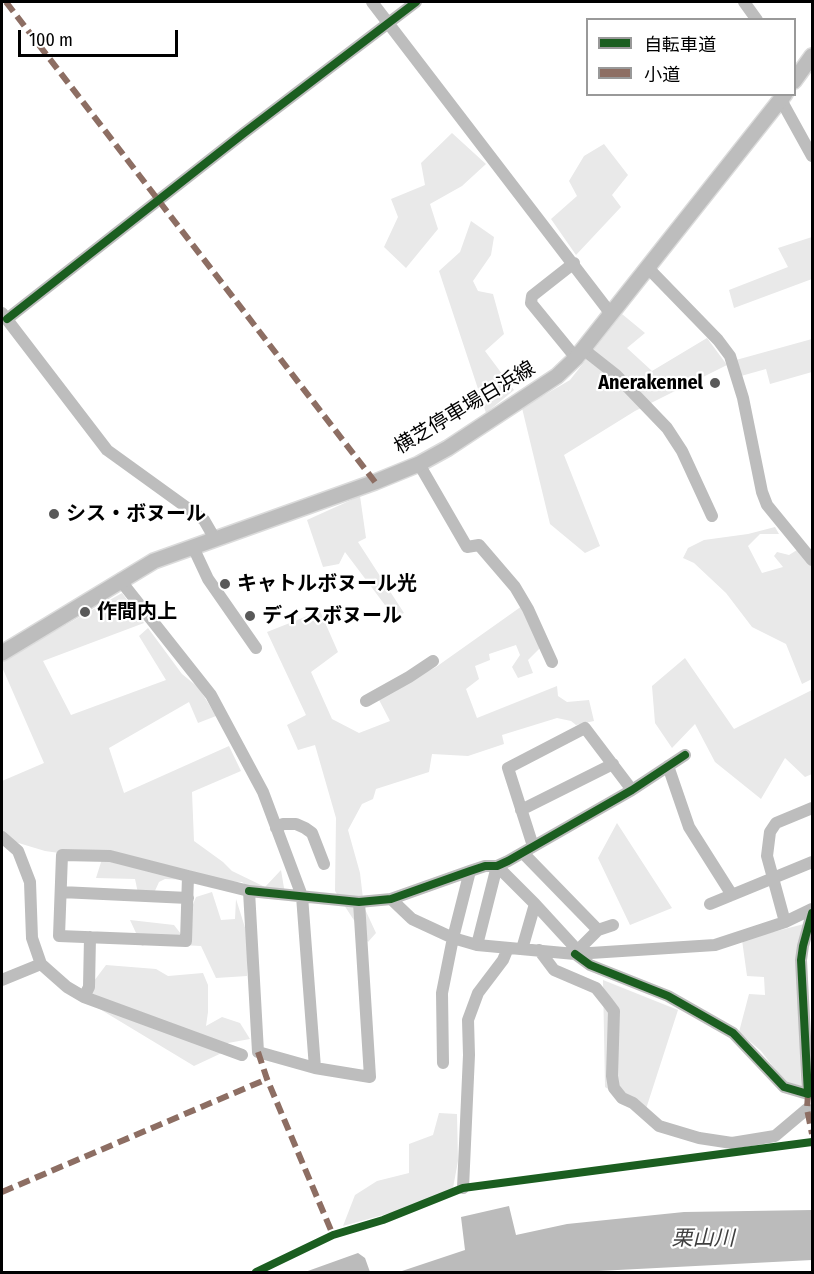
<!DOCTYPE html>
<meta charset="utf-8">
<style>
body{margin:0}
#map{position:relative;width:814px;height:1274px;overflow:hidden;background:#fff;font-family:"Fira Sans Condensed","Noto Sans JP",sans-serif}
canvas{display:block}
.frame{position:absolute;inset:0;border:3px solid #000;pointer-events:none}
.legend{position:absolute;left:586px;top:18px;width:210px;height:78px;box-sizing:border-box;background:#fff;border:2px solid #999;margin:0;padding:8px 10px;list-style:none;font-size:18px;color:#000}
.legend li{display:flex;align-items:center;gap:12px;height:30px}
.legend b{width:30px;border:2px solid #999}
.scale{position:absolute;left:18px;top:30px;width:160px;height:27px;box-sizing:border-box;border:3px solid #000;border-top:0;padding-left:8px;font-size:18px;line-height:21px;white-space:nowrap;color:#000;-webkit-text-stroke:4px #fff;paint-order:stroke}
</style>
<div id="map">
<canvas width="814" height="1274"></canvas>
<div class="frame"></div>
<ul class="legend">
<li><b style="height:8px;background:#1b5e20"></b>自転車道</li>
<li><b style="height:8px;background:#8d6e63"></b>小道</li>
</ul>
<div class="scale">100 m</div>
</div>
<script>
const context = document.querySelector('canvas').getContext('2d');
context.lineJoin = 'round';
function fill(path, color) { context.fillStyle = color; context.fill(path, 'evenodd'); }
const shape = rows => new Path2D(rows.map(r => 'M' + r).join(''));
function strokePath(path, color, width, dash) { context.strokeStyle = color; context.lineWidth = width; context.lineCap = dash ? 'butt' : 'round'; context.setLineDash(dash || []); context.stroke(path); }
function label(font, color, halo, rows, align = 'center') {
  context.font = font + ' "Fira Sans Condensed","Noto Sans JP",sans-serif'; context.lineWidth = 4.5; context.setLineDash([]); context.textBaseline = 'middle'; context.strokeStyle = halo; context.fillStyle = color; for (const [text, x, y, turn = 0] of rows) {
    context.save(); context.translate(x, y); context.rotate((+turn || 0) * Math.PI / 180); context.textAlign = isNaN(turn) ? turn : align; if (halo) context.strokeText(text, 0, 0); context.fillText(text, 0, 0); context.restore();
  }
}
const green = shape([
 [452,133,486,164,462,186,430,204,438,229,406,268,384,247,398,217,391,199,425,185,421,163],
 [604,144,628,175,612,195,621,207,576,255,551,219,577,196,569,181,584,156],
 [471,221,494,237,491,255,473,281,478,291,493,294,504,334,485,351,514,390,486,413,439,271,460,252],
 [812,237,812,279,734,308,729,290,788,267,778,248],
 [622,314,645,333,627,348,652,371,707,338,727,365,635,411,564,455,600,546,585,553,550,524,522,408,570,380],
 [812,339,812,372,770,384,766,369,741,376,736,360],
 [360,496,366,538,358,542,404,613,394,617,345,552,339,564,323,567,307,520],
 [775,527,779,534,760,534,748,546,762,573,783,567,774,556,777,552,789,555,797,550,812,549,812,679,802,684,786,644,752,627,726,593,694,563,683,558,688,548,704,540,748,534],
 [122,593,144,623,43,661,71,715,166,680,139,636,148,628,182,674,199,688,216,716,198,723,189,702,109,748,124,793,229,746,241,771,192,792,194,841,223,862,232,871,265,887,281,870,286,900,261,898,242,882,165,879,159,882,154,893,138,893,135,879,96,878,102,859,45,851,2,838,2,781,44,763,2,667,2,661],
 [522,606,542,646,528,660,533,673,518,678,512,667,520,655,516,645,489,654,490,660,475,666,479,679,466,689,477,718,557,686,558,696,567,702,589,700,594,721,576,725,571,721,557,718,502,735,504,744,468,756,432,754,429,772,376,789,373,799,362,804,348,830,360,873,364,907,376,933,368,942,335,891,336,818,315,745,298,750,287,725,306,715,267,632,320,611,338,652,311,672,332,719,359,733,390,721,377,696,436,667],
 [685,658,734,729,812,690,812,774,805,777,785,758,761,799,715,762,695,724,672,748,655,723,652,686],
 [617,823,672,908,630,925,598,858],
 [212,892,221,920,235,919,236,899,248,937,247,976,216,978,201,946,181,945,167,937,142,946,130,920,174,925,181,934,196,897],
 [804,924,798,966,801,1086,784,1081,761,1051,739,1032,749,994,765,995,764,977,747,976,742,940],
 [106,965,156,969,168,976,203,973,208,985,208,1012,206,1026,222,1017,240,1023,250,1039,228,1043,226,1051,194,1066,93,1005,91,985],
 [603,980,678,1010,645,1112,605,1087],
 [439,1113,457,1114,458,1161,453,1188,405,1209,343,1226,355,1195,377,1181,409,1173,409,1144,433,1135]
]);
const water = shape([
 [509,1206,516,1235,567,1224,684,1212,812,1210,812,1260,579,1272,399,1272,465,1250,461,1217],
 [358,1253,365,1258,370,1272,305,1272]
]);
const minor = shape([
 [372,2,611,314],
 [744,2,757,20],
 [781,100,812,156],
 [574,263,532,296,531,303,576,358],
 [648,268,718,340,730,356,743,398,762,492,767,505,812,560],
 [2,313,107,450,204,520,215,539],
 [7,319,244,133,416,2],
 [583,349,616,375,667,428,682,451,712,516],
 [419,464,467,547,479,545,515,587,528,609,552,662],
 [193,547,208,579,256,648],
 [120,580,211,695,263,792,302,896,315,1068],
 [366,701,409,677,433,661],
 [668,766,689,827,732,895],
 [521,810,613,764],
 [276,828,283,824,296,824,305,828,312,833,324,864],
 [2,837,18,851,30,882,32,938,41,964,50,972,67,987,84,997,242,1055],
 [533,846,508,768,585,728,632,790],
 [523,853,598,930],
 [497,866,535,904,580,953],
 [188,876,110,856,62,855,59,936,186,941,188,876,249,891,359,902,391,899,470,871,485,866,497,866,508,861,632,790,685,755],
 [249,891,258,1052,315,1068,370,1077,359,902],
 [61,892,188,898],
 [391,899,412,919,453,938,477,945,575,954,715,945,785,922,812,909],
 [710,904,812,862],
 [785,922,767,856,770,832,776,823,812,808],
 [477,945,497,866],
 [522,949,535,904],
 [539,950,554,970,596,988,608,1003,614,1011,612,1076,614,1088,622,1098,633,1103,659,1126,699,1138,732,1143,775,1136,807,1109],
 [578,950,598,930,613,925],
 [575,954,590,965,668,996,733,1033,784,1087,808,1094,801,960,803,946,812,913],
 [2,980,41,964],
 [84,997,89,987,90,937],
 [443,1063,442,993,453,938,470,871],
 [463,1188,469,1055,468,1020,478,993,503,960,508,948]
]);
const major = shape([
 [794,81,812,56],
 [2,653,154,561,375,482,419,464,448,448,557,376,576,358,785,94]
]);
const quiet = shape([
 [6,2,375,482],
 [258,1052,267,1079,333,1235],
 [808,1094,807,1109,812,1134],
 [2,1192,267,1079]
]);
const cycleway = shape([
 [7,319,244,133,416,2],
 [249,891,359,902,391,899,470,871,485,866,497,866,508,861,632,790,685,755],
 [575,954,590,965,668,996,733,1033,784,1087,808,1094,801,960,803,946,812,913],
 [256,1272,333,1235,383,1220,463,1188,812,1142]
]);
const markers = [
 [715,383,6,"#595959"],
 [54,514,6,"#595959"],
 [225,584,6,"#595959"],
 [85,612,6,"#595959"],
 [250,616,6,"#595959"]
];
const poiNames = [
 ["Anerakennel",703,383,"right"],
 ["シス・ボヌール",66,514],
 ["キャトルボヌール光",237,584],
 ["作間内上",97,612],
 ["ディスボヌール",262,616]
];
const streetNames = [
 ["横芝停車場白浜線",465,408,-31]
];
const waterNames = [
 ["栗山川",703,1239]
];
fill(green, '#e9e9e9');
fill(water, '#bbb');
strokePath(major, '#dbdbdb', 18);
strokePath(minor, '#bdbdbd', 12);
strokePath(major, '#bdbdbd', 15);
strokePath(quiet, '#8d6e63', 6, [12, 6]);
strokePath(cycleway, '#1b5e20', 8);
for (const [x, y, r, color] of markers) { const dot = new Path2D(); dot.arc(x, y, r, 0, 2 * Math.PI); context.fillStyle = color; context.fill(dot); strokePath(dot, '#fff', 2); }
label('bold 20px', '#000', '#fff', poiNames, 'left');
label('20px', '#000', '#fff', streetNames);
label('italic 21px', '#3f3f3f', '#fff', waterNames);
</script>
